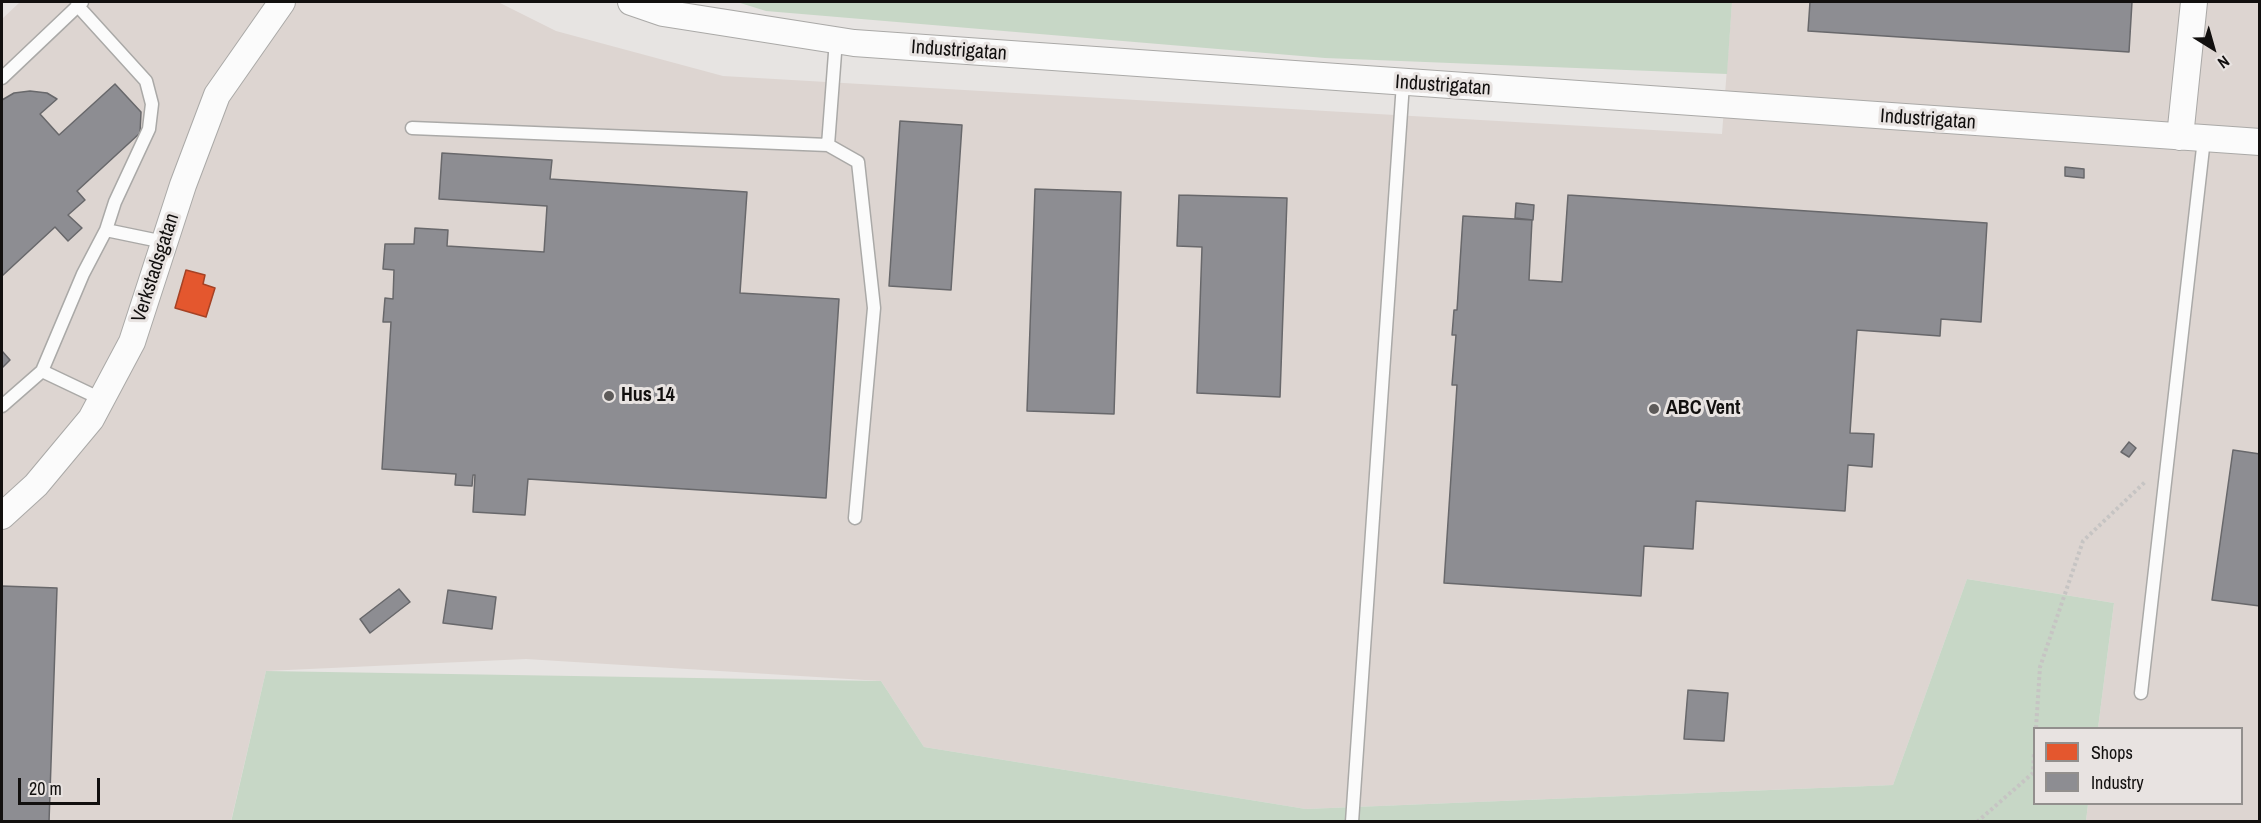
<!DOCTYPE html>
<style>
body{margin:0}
#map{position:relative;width:2261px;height:823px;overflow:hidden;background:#e7e4e2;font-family:"Archivo Narrow",sans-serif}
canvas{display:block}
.frame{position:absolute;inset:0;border:3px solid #12100f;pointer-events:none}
.legend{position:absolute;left:2033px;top:727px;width:210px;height:78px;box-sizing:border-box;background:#e8e3e1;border:2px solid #928f8d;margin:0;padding:8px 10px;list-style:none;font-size:18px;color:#12100f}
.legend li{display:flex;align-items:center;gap:12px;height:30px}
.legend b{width:30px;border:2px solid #928f8d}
.north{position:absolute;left:2183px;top:18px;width:60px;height:60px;-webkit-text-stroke:4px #e8e3e1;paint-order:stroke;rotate:143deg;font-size:16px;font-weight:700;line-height:24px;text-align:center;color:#12100f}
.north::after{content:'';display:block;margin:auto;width:21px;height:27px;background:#12100f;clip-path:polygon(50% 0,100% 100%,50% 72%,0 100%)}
.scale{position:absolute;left:18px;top:778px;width:82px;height:27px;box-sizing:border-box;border:3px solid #12100f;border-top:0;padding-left:8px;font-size:18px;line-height:21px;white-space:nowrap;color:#12100f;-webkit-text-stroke:4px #e8e3e1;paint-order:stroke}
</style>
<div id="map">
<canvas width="2261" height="823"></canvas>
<div class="frame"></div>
<ul class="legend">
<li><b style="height:16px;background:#e4572e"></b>Shops</li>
<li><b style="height:16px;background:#8d8d92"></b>Industry</li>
</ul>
<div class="north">N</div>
<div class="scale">20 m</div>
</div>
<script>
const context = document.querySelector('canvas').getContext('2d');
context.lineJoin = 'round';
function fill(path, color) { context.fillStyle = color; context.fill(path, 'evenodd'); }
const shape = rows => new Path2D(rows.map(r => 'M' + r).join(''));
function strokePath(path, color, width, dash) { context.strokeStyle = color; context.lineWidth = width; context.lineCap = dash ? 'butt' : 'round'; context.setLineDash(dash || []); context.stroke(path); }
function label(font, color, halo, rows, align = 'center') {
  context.font = font + ' "Archivo Narrow",sans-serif'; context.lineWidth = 6; context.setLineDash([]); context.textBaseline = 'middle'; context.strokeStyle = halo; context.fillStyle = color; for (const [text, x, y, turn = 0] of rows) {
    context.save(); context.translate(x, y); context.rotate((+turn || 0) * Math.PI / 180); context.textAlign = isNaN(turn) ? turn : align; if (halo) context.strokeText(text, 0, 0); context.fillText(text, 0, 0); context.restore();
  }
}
const built = shape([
 [20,2,498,2,556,31,723,76,1722,134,1732,2,2259,2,2259,821,2086,821,2088,804,2242,804,2242,728,2098,728,2114,603,1967,579,1893,785,1306,809,924,747,881,681,526,659,266,671,231,821,2,822,2,19]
]);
const green = shape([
 [737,2,1732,2,1727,74,1325,58,766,11],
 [1967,579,2114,603,2098,728,2034,728,2034,804,2088,804,2086,821,231,822,266,671,881,681,924,747,1306,809,1893,785]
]);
const shops = shape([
 [186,270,205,275,203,284,215,288,206,317,175,308,186,270]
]);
const industry = shape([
 [1810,2,2132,2,2129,52,1808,31,1810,2],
 [115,84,141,112,140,133,77,191,85,200,68,215,82,228,68,241,55,227,2,276,2,100,14,93,30,91,47,93,57,99,40,114,59,135,115,84],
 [900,121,962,125,951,290,889,286,900,121],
 [442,153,552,160,550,179,747,192,740,293,839,299,826,498,528,479,525,515,473,512,475,475,473,475,472,486,455,485,456,474,382,469,391,322,383,322,385,298,393,299,394,270,383,269,385,244,414,244,415,228,448,230,447,246,544,252,547,206,439,199,442,153],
 [2065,167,2084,169,2084,178,2065,176,2065,167],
 [1035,189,1121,192,1114,414,1027,411,1035,189],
 [1179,195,1287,198,1280,397,1197,393,1202,247,1177,246,1179,195],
 [1568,195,1987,223,1981,322,1941,319,1940,336,1857,330,1850,433,1874,434,1872,467,1848,465,1845,511,1696,501,1693,549,1644,546,1641,596,1444,583,1457,385,1452,385,1456,335,1452,335,1454,310,1457,310,1463,216,1532,220,1529,280,1562,282,1568,195],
 [1516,203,1534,205,1533,220,1515,218,1516,203],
 [2,351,10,360,2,368,2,351],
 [2129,442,2136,448,2129,457,2121,452,2129,442],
 [2233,450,2260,454,2260,606,2212,600,2233,450],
 [2,586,57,588,49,822,2,822,2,586],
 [399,589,410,602,370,633,360,619,399,589],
 [448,590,496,597,492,629,443,623,448,590],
 [1688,690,1728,693,1724,741,1684,739,1688,690]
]);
const path = shape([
 [2036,728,2040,667,2083,541,2145,482],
 [1977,822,2033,773,2034,752]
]);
const lane = shape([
 [77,5,146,81,152,104,149,129,115,202,106,230],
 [2,78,82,2],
 [412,128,828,145,836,40],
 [828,145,858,162,874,308,855,518],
 [101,399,42,371,83,274,106,230,164,242],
 [2,406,42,371],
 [2141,693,2204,139],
 [1352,822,1403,83]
]);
const street = shape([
 [631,2,663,13,854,43,2260,142],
 [2180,137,2194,2],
 [2,516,36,485,91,419,132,342,183,185,217,95,282,2]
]);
const markers = [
 [609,396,6,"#5d5a59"],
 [1654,409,6,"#5d5a59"]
];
const streetNames = [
 ["Industrigatan",959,51,4],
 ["Industrigatan",1443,86,4],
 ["Industrigatan",1928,120,4],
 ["Verkstadsgatan",156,268,-72]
];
const poiNames = [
 ["Hus 14",621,396],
 ["ABC Vent",1666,409]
];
fill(built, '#ddd5d1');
fill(green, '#c7d7c6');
fill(shops, '#e4572e');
strokePath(shops, '#a54225', 1.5);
fill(industry, '#8d8d92');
strokePath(industry, '#68686b', 1.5);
strokePath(lane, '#aaa9a7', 15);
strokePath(street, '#aaa9a7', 28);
strokePath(path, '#c6c4c3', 4, [3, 3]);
strokePath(lane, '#fbfbfb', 12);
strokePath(street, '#fbfbfb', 26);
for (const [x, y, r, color] of markers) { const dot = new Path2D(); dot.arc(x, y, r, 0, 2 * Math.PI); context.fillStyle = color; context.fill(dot); strokePath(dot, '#e8e3e1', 2); }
label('20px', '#12100f', '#e8e3e1', streetNames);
label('bold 20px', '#12100f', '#e8e3e1', poiNames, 'left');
</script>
